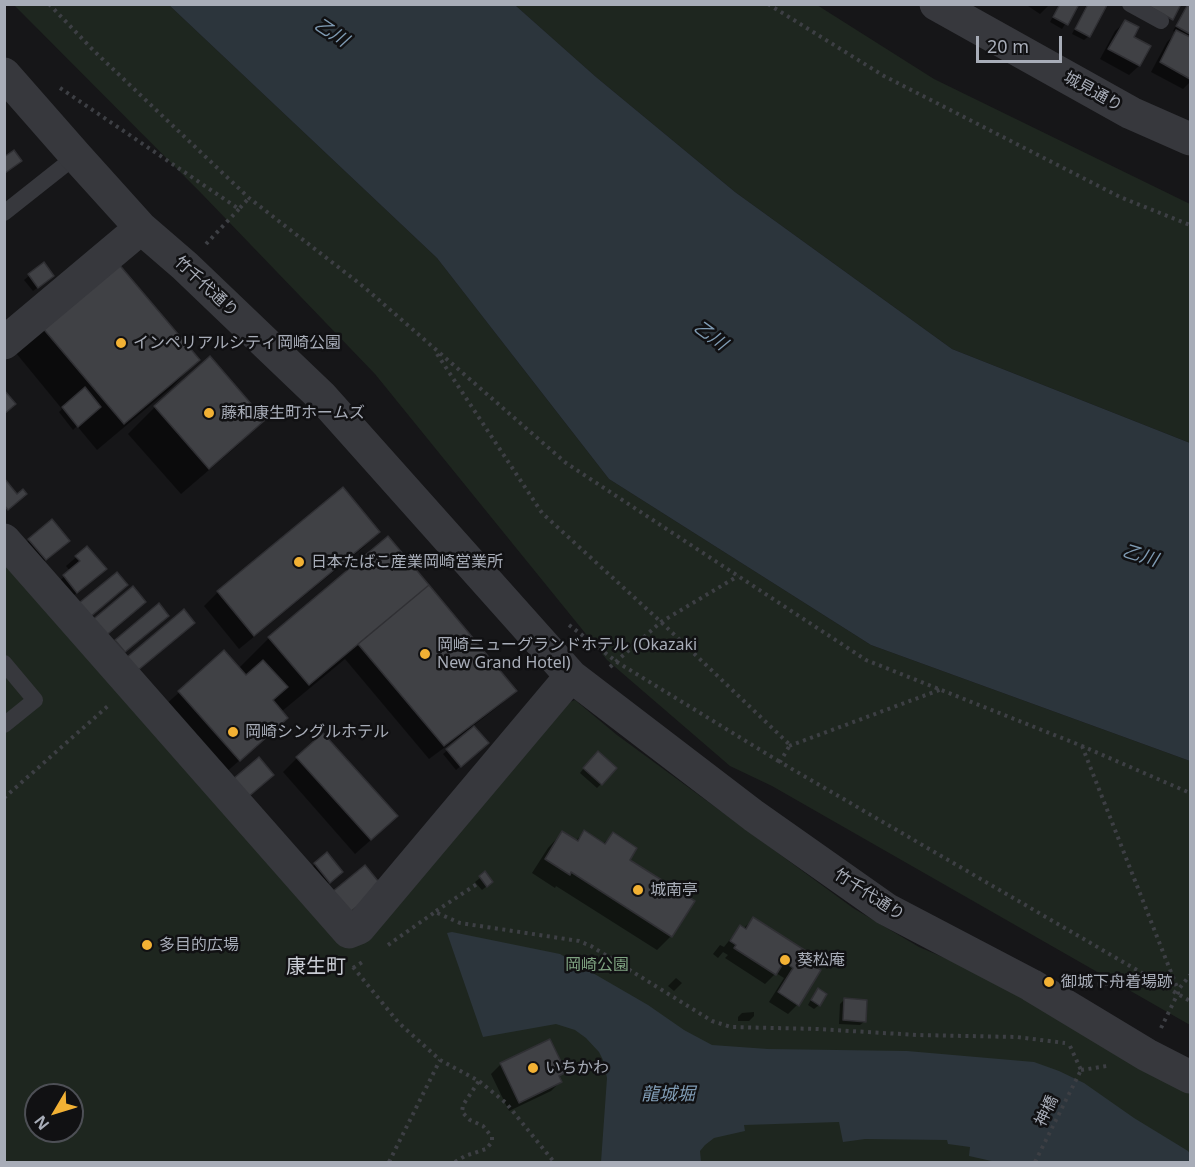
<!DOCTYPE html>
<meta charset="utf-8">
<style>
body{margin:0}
#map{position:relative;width:1195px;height:1167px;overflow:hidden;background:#161618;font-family:"Noto Sans",sans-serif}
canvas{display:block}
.frame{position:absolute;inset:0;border:6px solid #a8adb8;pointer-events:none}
.north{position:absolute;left:24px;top:1083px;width:60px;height:60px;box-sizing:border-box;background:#111113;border:2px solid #4d4f55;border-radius:50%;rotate:232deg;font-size:16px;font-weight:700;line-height:24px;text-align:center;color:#a8adb8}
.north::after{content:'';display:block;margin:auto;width:21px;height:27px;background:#f2b134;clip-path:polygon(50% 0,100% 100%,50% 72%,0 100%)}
.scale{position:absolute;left:976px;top:36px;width:86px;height:27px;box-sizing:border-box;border:3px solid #a8adb8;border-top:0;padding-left:8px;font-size:18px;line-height:21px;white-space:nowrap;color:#a8adb8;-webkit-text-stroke:4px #111113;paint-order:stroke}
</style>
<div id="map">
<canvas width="1195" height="1167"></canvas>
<div class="frame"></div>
<div class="north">N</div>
<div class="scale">20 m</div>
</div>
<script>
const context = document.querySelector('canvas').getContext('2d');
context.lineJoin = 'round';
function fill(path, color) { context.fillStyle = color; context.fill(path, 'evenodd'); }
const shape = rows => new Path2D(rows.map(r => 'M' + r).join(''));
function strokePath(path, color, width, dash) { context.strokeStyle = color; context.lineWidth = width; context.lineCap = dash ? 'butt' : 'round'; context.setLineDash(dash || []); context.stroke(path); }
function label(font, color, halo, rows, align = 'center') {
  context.font = font + ' "Noto Sans","Noto Sans JP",sans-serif'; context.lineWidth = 5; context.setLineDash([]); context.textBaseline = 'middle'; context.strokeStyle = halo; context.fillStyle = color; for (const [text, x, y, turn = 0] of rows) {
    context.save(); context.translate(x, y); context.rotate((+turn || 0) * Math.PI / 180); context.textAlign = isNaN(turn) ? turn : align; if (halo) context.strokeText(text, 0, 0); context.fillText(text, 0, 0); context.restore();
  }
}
const green = shape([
 [14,5,169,5,437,258,609,479,871,645,1190,761,1190,1025,772,786,730,766,607,660,375,374,202,194],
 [515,5,817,5,934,79,1190,204,1190,443,952,349,735,192,596,77],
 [4,554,333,931,564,704,575,700,617,735,853,908,919,947,1025,992,1190,1087,1190,1162,5,1162],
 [36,1095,72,1095,72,1131,36,1131]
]);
const water = shape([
 [169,5,515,5,596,77,735,192,952,349,1190,443,1190,761,871,645,609,479,437,258],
 [452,932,560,954,648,1005,684,1030,712,1045,768,1049,907,1051,1034,1062,1059,1071,1084,1083,1134,1118,1188,1151,1190,1154,1190,1162,996,1162,969,1156,970,1147,948,1144,947,1140,865,1139,843,1142,839,1122,744,1125,745,1131,714,1138,705,1145,700,1151,701,1162,601,1162,607,1078,603,1060,599,1052,586,1038,575,1030,556,1024,483,1037,447,933]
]);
const shadow = shape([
 [1025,4,1050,4,1040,14],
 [1060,4,1078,4,1062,29,1050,22],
 [1087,4,1105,6,1089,36,1084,40,1072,34],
 [1188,4,1190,4,1190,34,1187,37,1190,39,1190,82,1183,89,1151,72,1167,42,1176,33,1173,31],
 [1125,22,1132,37,1149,47,1139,66,1129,75,1100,59,1115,31],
 [43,264,48,280,33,291,24,280],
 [42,327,198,360,172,387,97,450,77,426,73,430,59,412,62,409,16,353],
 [210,358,263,420,237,446,181,494,128,434,155,407],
 [378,532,364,547,239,649,204,606,218,592],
 [388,538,515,691,500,705,473,726,487,743,456,770,443,754,470,732,468,730,429,759,345,659,281,712,272,732,224,774,164,706,224,652,238,669,269,638],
 [29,540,64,545,41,564,25,544],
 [87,548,105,569,67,601,54,586,70,571,66,566],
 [593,757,601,784,597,788,580,773],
 [297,758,381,831,355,854,283,772],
 [585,832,603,844,613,834,671,936,657,950,556,886,555,888,532,873,548,848,562,833,575,841],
 [326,854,337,876,325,886,310,869],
 [485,874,487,886,482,890,475,882],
 [753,919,815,959,797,1005,788,1014,769,1002,784,978,776,973,765,984,725,958,728,955,723,952,718,958,713,954,720,945,724,947,740,927,743,929],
 [676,978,682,983,674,991,668,986],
 [814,994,819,1005,814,1009,808,1005],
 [844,1000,865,1021,860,1025,839,1024,840,1004],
 [754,1012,754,1016,749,1021,738,1021,738,1017,742,1013],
 [549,1041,564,1072,558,1078,560,1082,551,1091,509,1111,491,1074,501,1064]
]);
const building = shape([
 [1060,4,1079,4,1068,25,1053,17,1060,4],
 [1088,4,1107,5,1090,37,1075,29,1088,4],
 [1145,4,1181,4,1173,20,1145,4],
 [1188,4,1190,4,1190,34,1176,26,1188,4],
 [1125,20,1139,27,1134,37,1151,46,1140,66,1108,49,1125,20],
 [1176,30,1190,37,1190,79,1160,62,1176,30],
 [14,150,22,161,5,173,4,157,14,150],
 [44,262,54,276,38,288,28,274,44,262],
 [117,262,200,360,124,424,41,326,117,262],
 [210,356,265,420,209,469,154,406,210,356],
 [85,387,101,407,78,427,62,407,85,387],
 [4,390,16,404,4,414,4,390],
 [4,478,17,494,23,489,27,494,8,510,4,505,4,478],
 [343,487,380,532,254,636,217,591,343,487],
 [52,519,70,541,46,560,28,539,52,519],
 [388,536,429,585,309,685,268,637,388,536],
 [87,546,107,569,77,593,63,575,80,561,75,556,87,546],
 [117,572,128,585,90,617,79,603,117,572],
 [429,585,517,691,444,746,358,644,429,585],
 [133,586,146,602,103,638,90,622,133,586],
 [159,603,169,616,125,652,115,640,159,603],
 [184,609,195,623,137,671,126,658,184,609],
 [224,650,246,675,263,660,288,687,273,700,288,718,240,761,178,691,224,650],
 [474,726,489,743,461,767,446,749,474,726],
 [323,733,398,816,371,840,296,757,323,733],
 [598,751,617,768,602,785,583,768,598,751],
 [259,757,274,775,248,797,233,779,259,757],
 [584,830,605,844,613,832,637,848,630,860,695,901,672,937,571,872,570,875,545,859,562,831,578,841,584,830],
 [327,852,343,872,330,883,314,863,327,852],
 [365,865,382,886,349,913,332,892,365,865],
 [485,871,493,882,487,887,479,876,485,871],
 [753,917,817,958,813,965,821,970,799,1006,778,992,793,968,784,962,776,975,734,948,736,945,730,941,740,925,746,929,753,917],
 [818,988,827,994,820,1006,811,1000,818,988],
 [844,998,867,1000,866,1022,843,1020,844,998],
 [550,1039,566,1072,559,1076,562,1082,519,1103,500,1063,550,1039]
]);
const path = shape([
 [49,4,94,51,249,198,364,287,566,463,866,660,1082,746,1190,793],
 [768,4,884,76,1120,197,1190,225],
 [60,88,239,209,249,198],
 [206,244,239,209],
 [437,354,542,513,661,622,790,745,780,762,1190,1001],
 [569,625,617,662,780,762,781,761],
 [610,667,661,622,738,576],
 [789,746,942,689],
 [1082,746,1178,990],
 [4,798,109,705],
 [436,911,477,884],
 [388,945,435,912,460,923,579,941,591,946,712,1021,731,1027,817,1029,917,1035,1017,1037,1065,1043],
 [353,967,398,1022,440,1060,479,1081,506,1103,554,1162],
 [353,968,364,961],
 [1090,985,1151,980],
 [1161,1028,1178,993,1178,990,1190,975],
 [1070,1046,1081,1070],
 [1081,1070,1107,1066],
 [389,1162,440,1060],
 [455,1162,465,1156,486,1149,492,1142,492,1137,483,1126,470,1120,462,1112,463,1105,479,1081],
 [1035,1162,1081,1070]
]);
const lane = shape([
 [1130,4,1161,21],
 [4,213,76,156],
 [4,663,35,700,4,725]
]);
const street = shape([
 [936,4,1131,113,1190,139],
 [4,74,76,156,141,228,185,266,322,397,571,676,754,816,886,909,1031,985,1147,1055,1190,1077],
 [4,343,141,228],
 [4,540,349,932,359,928,571,676]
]);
const markers = [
 [121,343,6,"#f2b134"],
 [209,413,6,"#f2b134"],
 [299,562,6,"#f2b134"],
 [425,654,6,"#f2b134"],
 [233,732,6,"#f2b134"],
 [638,890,6,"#f2b134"],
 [147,945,6,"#f2b134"],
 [785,960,6,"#f2b134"],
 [1049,982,6,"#f2b134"],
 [533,1068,6,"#f2b134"]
];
const streetNames = [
 ["城見通り",1093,92,29],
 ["竹千代通り",206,287,43],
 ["竹千代通り",869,895,33],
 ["神橋",1047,1111,-64]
];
const poiNames = [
 ["インペリアルシティ岡崎公園",133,343],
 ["藤和康生町ホームズ",221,413],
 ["日本たばこ産業岡崎営業所",311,562],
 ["岡崎ニューグランドホテル (Okazaki",437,645],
 ["New Grand Hotel)",437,663],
 ["岡崎シングルホテル",245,732],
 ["城南亭",650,890],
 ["多目的広場",159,945],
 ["葵松庵",797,960],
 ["御城下舟着場跡",1061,982],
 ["いちかわ",545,1068]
];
const parkNames = [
 ["岡崎公園",597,965]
];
const waterNames = [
 ["乙川",331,33,33],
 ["乙川",710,336,36],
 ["乙川",1140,556,17],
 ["龍城堀",668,1095]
];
const quarterNames = [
 ["康生町",316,967]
];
fill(green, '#1e261f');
fill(water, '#2c353c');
fill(shadow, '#0007');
fill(building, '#404145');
strokePath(building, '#303034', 1.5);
strokePath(path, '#3d3f44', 4, [3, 4.5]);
strokePath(lane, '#37383d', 16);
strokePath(street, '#37383d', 33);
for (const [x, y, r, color] of markers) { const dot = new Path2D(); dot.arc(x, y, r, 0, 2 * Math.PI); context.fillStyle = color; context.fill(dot); strokePath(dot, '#111113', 2); }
label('16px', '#a8adb8', '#111113', streetNames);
label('16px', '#a8adb8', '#111113', poiNames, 'left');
label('16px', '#7fa381', '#111113', parkNames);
label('italic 18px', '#7f9bb3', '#111113', waterNames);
label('20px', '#c9ccd4', '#111113', quarterNames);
</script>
